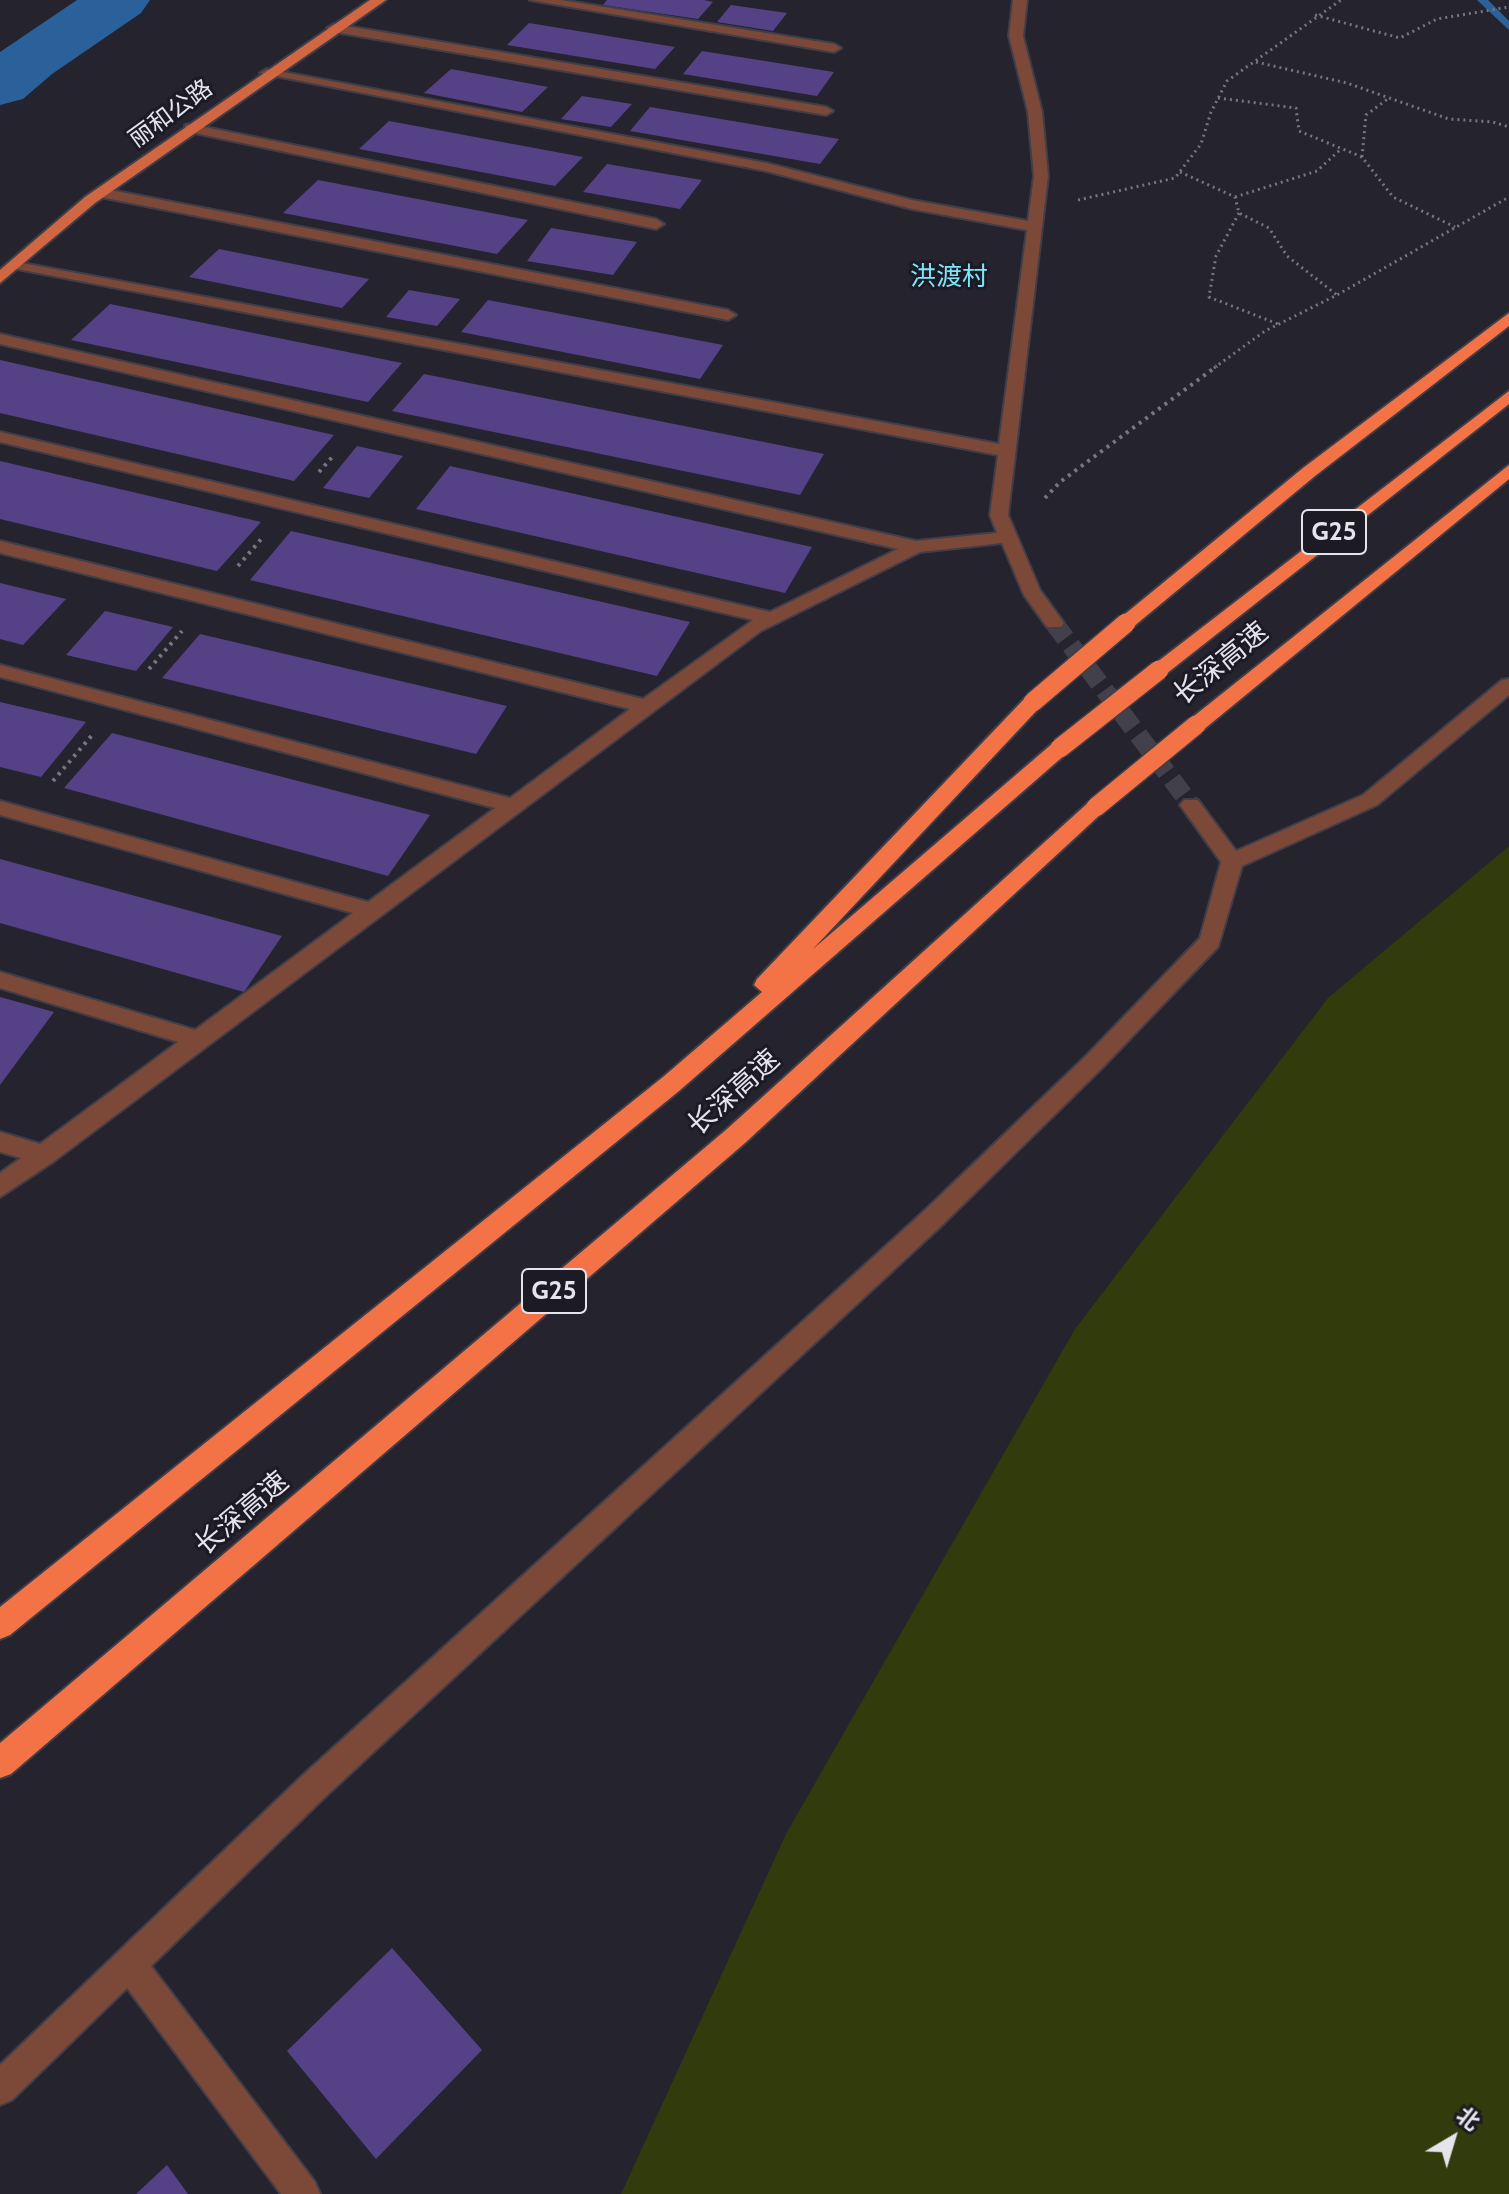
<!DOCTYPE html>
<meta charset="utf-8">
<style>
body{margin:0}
#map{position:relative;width:1509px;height:2194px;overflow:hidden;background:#25232e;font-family:Cabin,"Noto Sans SC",sans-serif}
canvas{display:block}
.north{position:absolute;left:1413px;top:2098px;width:80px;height:80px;-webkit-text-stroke:6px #1c1a24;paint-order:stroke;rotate:38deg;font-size:22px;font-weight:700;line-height:32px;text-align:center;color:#e5e4eb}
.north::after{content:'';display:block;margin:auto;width:28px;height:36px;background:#e5e4eb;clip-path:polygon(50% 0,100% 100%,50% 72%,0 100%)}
</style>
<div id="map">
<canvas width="1509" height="2194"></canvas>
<div class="north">北</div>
</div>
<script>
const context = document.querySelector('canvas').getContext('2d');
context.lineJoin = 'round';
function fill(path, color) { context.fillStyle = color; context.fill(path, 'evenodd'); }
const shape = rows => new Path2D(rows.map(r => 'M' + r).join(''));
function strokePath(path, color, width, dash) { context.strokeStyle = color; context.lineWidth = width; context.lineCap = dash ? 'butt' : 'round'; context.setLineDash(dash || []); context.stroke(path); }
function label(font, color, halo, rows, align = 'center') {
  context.font = font + ' Cabin,"Noto Sans SC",sans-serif'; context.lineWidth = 6; context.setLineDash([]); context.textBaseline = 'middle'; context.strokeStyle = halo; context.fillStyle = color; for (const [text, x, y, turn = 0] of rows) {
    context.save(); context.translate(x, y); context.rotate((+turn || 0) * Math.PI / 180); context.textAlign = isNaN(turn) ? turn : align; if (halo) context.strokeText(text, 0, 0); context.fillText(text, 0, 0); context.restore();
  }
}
const green = shape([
 [1509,846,1509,2194,621,2194,786,1834,1075,1329,1328,998]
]);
const stream = shape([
 [1477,0,1488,0,1509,21,1509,30,1477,0]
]);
const river = shape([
 [77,0,150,0,141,13,52,74,23,99,0,105,0,52,77,0]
]);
const building = shape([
 [607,0,704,0,713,2,698,19,603,5],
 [731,5,787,13,773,31,717,22],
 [529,23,675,47,655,69,507,45],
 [702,51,834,72,817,96,683,74],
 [451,69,548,87,522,112,424,93],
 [582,96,632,104,611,127,561,119],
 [650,107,839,139,820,164,630,131],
 [389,121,583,157,555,186,359,149],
 [607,164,702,180,680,209,583,192],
 [318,180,528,220,497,254,283,213],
 [551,228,637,242,613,275,527,261],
 [219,249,369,279,342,308,189,277],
 [409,290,460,299,437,326,386,317],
 [488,300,723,345,700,379,461,332],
 [110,304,402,363,368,402,71,340],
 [0,360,334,435,294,481,0,413],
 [424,374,824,454,800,495,392,411],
 [357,446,403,456,369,498,323,488],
 [0,461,261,522,217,571,0,519],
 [450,466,812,547,785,593,416,509],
 [291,531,690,622,657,676,250,580],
 [0,583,66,599,23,645,0,639],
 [105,611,173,627,136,671,66,655],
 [200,634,507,706,476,754,162,678],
 [0,702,86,722,41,777,0,767],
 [112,733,430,815,388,876,64,788],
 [0,859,282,936,244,992,0,923],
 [0,997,54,1012,0,1085],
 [392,1948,482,2050,376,2159,287,2051],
 [167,2165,188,2194,136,2194]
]);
const minorTunnel = shape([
 [1054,623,1191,805]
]);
const pathFar1 = shape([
 [1315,15,1400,38,1437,19,1509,7],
 [1256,62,1347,83,1449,119,1493,122,1509,127],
 [1218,98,1296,108,1299,131,1362,157,1393,197,1455,227],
 [1362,157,1366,115,1389,98],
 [1180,172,1235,197,1239,213,1269,228,1287,256,1337,295],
 [1235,197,1317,171,1341,149],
 [1078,200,1175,178,1201,144,1211,112,1227,81,1341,0],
 [1239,213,1216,256,1209,297,1278,324],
 [1214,368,1265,331,1337,295,1509,197]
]);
const path = shape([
 [319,472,334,455],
 [1045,498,1060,482,1217,366],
 [238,566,263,537],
 [149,669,182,631],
 [53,781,93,734]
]);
const minor = shape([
 [530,0,561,0,834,44,841,48,834,52,530,0],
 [1013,0,1027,0,1023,36,1042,112,1048,176,1008,515,1040,590,1064,623,1061,627,1047,627,1024,595,1002,543,920,552,761,631,53,1162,0,1197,0,1173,21,1158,0,1152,0,1132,40,1144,178,1042,0,988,0,972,195,1030,353,913,0,815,0,801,368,902,495,808,0,677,0,665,510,798,630,709,0,553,0,541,643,699,753,620,0,442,0,432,770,612,898,549,0,344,0,334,916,541,997,533,990,515,998,455,17,269,11,267,11,261,999,444,1027,230,912,209,766,171,260,73,267,69,766,163,912,200,1028,221,1034,176,1028,112,1009,36,1013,0],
 [334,24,826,107,833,111,826,115,329,31,327,28,334,24],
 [190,124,656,219,664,224,656,229,185,131,185,125,190,124],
 [100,188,728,310,736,315,728,320,95,196,92,193,100,188],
 [1509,679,1509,695,1377,805,1242,866,1218,947,1102,1068,940,1227,325,1797,151,1966,315,2182,320,2194,281,2194,127,1988,12,2100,0,2105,0,2065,303,1775,922,1213,1086,1056,1200,938,1221,862,1180,805,1184,800,1198,800,1236,851,1363,795,1502,680,1509,679]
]);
const major = shape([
 [370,0,386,0,95,203,0,283,0,270,85,197,370,0]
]);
const highway = shape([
 [1509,313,1509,326,1315,476,1133,627,1119,627,1116,623,1119,619,1303,468,1509,313],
 [1509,391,1509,404,1166,674,1152,674,1149,670,1152,666,1509,391],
 [1509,465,1509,479,1203,730,1189,730,1186,725,1189,720,1509,465],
 [1033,695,1043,702,1040,707,813,949,1053,743,1067,743,1070,748,1067,753,679,1091,10,1635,0,1639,0,1607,663,1077,762,992,754,985,757,979,1026,697,1033,695],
 [1096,800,1103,802,1107,807,1103,812,745,1143,11,1774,0,1778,0,1743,727,1129,1089,802,1096,800]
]);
const highwayBridge = shape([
 [1033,702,1126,623],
 [1060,748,1159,670],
 [1096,807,1196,725]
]);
const farStreetnames = [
 ["丽和公路",171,114,-36]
];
const farQuarternames = [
 ["洪渡村",949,277]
];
const shields = [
 [1334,532,64],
 [554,1291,64]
];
const shieldNames = [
 ["G25",1334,532],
 ["G25",554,1291]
];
const streetNames = [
 ["长深高速",1221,664,-39],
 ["长深高速",734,1093,-42],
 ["长深高速",242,1514,-40]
];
fill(green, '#313b0b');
fill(stream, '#2b619b');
fill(river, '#2b619b');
fill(building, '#554286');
strokePath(minorTunnel, '#42404a', 19, [19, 9]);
strokePath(minor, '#403e48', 4);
strokePath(major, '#403e48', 4);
strokePath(highway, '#403e48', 4);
strokePath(pathFar1, '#77767f', 3, [2, 4]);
strokePath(path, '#77767f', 4, [3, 5]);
fill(minor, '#7c4837');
fill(major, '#d16742');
fill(highway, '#f37246');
strokePath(highwayBridge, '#403e48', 22, []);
strokePath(highwayBridge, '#f37246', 19);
label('24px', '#e5e4eb', '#1c1a24', farStreetnames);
label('26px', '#7de5f8', '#1c1a24', farQuarternames);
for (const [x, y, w] of shields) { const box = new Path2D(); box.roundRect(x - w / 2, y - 22, w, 44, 6); context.fillStyle = '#1c1a24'; context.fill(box); strokePath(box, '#e5e4eb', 2); }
label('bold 26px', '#e5e4eb', null, shieldNames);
label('28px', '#e5e4eb', '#1c1a24', streetNames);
</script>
